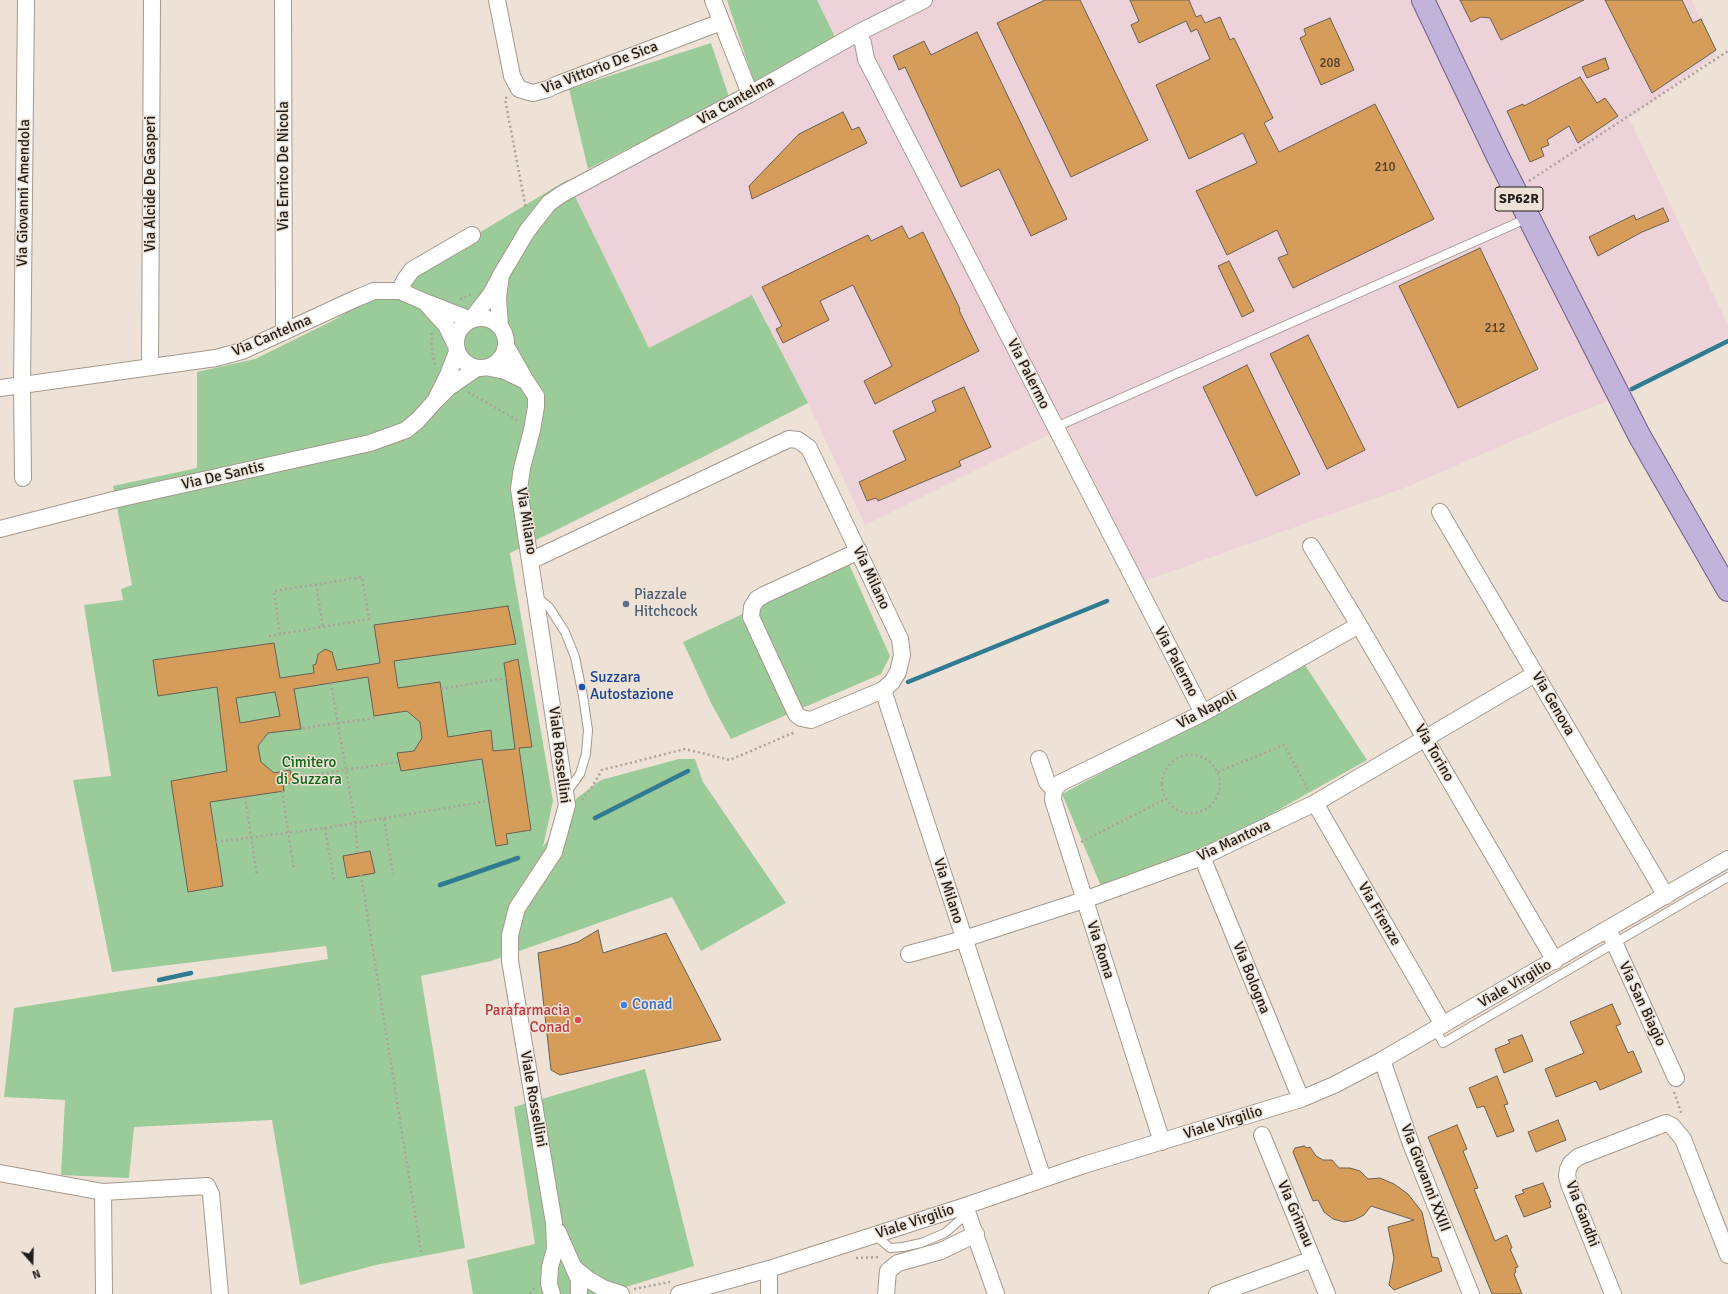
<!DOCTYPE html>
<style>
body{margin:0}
#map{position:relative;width:1728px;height:1294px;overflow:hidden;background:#eee2d6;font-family:Signika,sans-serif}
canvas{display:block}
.north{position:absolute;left:12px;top:1242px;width:40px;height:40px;-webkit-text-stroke:3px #eee2d6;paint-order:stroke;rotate:160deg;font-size:11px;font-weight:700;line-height:16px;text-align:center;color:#221e1a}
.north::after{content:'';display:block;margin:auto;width:14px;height:18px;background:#221e1a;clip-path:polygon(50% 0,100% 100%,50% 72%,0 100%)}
</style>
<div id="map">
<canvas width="1728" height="1294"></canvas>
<div class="north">N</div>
</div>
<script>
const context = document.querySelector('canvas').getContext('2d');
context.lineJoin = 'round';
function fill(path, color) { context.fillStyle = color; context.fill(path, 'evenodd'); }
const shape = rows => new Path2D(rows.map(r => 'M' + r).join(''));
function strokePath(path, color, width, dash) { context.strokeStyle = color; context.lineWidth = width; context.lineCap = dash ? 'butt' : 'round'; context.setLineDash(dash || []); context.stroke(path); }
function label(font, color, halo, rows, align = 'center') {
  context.font = font + ' Signika,sans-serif'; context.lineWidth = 3; context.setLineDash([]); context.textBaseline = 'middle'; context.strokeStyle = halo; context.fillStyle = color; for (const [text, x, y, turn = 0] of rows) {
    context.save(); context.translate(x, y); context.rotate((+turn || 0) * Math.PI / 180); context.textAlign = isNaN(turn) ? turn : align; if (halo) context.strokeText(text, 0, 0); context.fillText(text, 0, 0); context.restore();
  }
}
const industrial = shape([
 [817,0,1692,0,1717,55,1629,118,1728,325,1728,337,1619,397,1579,412,1407,487,1145,581,1066,426,865,525,808,403,753,295,649,348,567,180,729,97,754,82,837,41]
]);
const green = shape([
 [727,0,817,0,837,41,754,82],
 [711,43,729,97,588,169,569,89],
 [567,180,649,348,752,295,808,403,705,456,510,553,553,801,543,847,577,798,601,780,679,759,695,759,703,782,786,903,701,951,672,897,491,961,421,976,465,1248,376,1265,300,1285,272,1120,134,1127,129,1178,61,1175,65,1100,4,1097,14,1008,328,959,326,946,112,972,73,780,111,776,84,605,123,600,121,589,132,585,113,486,197,468,197,372,255,359,334,320],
 [849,564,890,656,881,674,731,739,711,703,683,642],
 [1305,665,1367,760,1202,853,1104,893,1062,794],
 [645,1069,694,1266,603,1294,473,1294,467,1260,535,1244,514,1107]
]);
const stream = shape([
 [1632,389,1728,341],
 [908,682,1107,601],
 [595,818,688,771],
 [440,885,518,858],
 [159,980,191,973]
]);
const building = shape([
 [1045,0,1080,0,1148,140,1071,177,997,23,1045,0],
 [1130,0,1189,0,1196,17,1201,15,1205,23,1220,17,1230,40,1234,38,1273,118,1264,123,1279,152,1375,104,1434,219,1293,288,1278,258,1288,254,1277,230,1227,255,1196,191,1257,163,1243,133,1189,159,1156,85,1210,59,1197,29,1191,32,1186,21,1139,43,1131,25,1139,21,1130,0],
 [1460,0,1584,0,1501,40,1490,18,1481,17,1471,22,1460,0],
 [1605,0,1682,0,1693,23,1701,19,1716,50,1652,93,1605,0],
 [1330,18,1354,70,1321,85,1300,38,1306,35,1304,29,1330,18],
 [977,32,1067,219,1031,236,999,169,961,187,905,67,899,70,893,56,924,41,931,55,977,32],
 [1605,58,1609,69,1587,78,1582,67,1605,58],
 [1580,77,1597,103,1605,98,1618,116,1578,143,1569,126,1547,140,1549,145,1541,148,1544,156,1530,162,1507,111,1523,104,1524,106,1580,77],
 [843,112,852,130,859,127,867,143,752,199,749,186,799,134,843,112],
 [1663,208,1669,221,1642,232,1598,256,1589,237,1634,215,1636,220,1663,208],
 [902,226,909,239,923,232,960,309,959,310,979,351,875,404,864,381,892,366,853,285,820,301,829,320,783,343,776,329,782,326,762,287,868,235,871,241,902,226],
 [1480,248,1538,369,1458,408,1399,286,1480,248],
 [1229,261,1254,311,1242,317,1218,266,1229,261],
 [1308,335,1365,450,1327,469,1270,354,1308,335],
 [1247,365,1300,474,1256,496,1203,387,1247,365],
 [964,387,991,447,959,461,961,466,878,501,876,498,867,501,859,482,906,460,893,431,936,411,932,401,964,387],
 [508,606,516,644,394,661,398,688,440,682,448,737,491,730,493,751,515,749,504,663,518,659,532,747,519,748,531,830,506,834,508,844,496,846,482,759,401,771,397,753,414,751,422,738,420,722,407,711,374,716,368,677,294,689,301,729,268,733,258,746,261,762,274,773,290,770,293,783,283,784,284,791,210,802,223,886,188,892,171,781,227,771,217,687,158,696,153,660,274,643,280,678,314,673,313,665,316,664,318,654,325,649,332,652,337,670,380,663,374,625,508,606],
 [275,692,280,716,240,723,236,698,275,692],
 [370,851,375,873,347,878,343,856,370,851],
 [598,930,603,953,666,933,721,1040,560,1075,551,1070,538,953,559,948,578,942,598,930],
 [1612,1004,1621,1024,1616,1026,1628,1053,1633,1051,1642,1072,1600,1090,1596,1081,1556,1097,1545,1069,1584,1053,1570,1022,1612,1004],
 [1522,1035,1533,1061,1504,1073,1495,1049,1510,1043,1508,1040,1522,1035],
 [1497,1076,1508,1104,1504,1105,1514,1131,1497,1137,1484,1106,1477,1108,1469,1088,1497,1076],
 [1558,1120,1566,1140,1536,1152,1528,1132,1558,1120],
 [1457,1125,1467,1149,1463,1151,1478,1188,1474,1189,1495,1241,1507,1235,1512,1248,1510,1249,1518,1267,1515,1268,1516,1272,1514,1274,1522,1294,1492,1294,1428,1137,1457,1125],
 [1304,1146,1307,1148,1310,1147,1316,1156,1323,1160,1332,1160,1339,1168,1350,1168,1360,1171,1368,1179,1380,1178,1394,1184,1408,1194,1422,1212,1432,1257,1438,1258,1442,1271,1394,1290,1389,1285,1394,1258,1388,1227,1414,1220,1371,1206,1364,1215,1354,1220,1344,1222,1333,1219,1324,1212,1318,1200,1313,1201,1293,1152,1295,1148,1304,1146],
 [1543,1183,1551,1202,1549,1202,1551,1207,1524,1217,1515,1196,1524,1193,1522,1190,1543,1183]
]);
const path = shape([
 [507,97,505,99,526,209],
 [1529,181,1728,51],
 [460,299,472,294],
 [432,333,431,345,435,366],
 [468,392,519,421],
 [316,584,323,627],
 [269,636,280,634,369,619,362,577,274,591,280,634],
 [331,683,355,822,358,853],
 [441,689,506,678],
 [303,728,375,718],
 '1162 784a29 29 0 1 1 58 0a29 29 0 1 1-58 0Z',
 [1218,772,1284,745,1308,790],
 [292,778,399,762],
 [282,791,294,870],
 [245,797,257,875],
 [582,800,592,787,602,770,685,749,730,760,795,732],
 [384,819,393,874],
 [325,828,334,881],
 [216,842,325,828,488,801],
 [1081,842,1166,799],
 [361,875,421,1252],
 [1674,1092,1682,1115],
 [856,1258,881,1257],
 [634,1289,670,1282],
 [530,1294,534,1288]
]);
const service = shape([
 [1056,427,1528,218],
 [536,596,549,607,565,632,575,657,583,696,588,730,586,754,580,774,567,792],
 [1436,1030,1443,1043,1728,877],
 [875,1235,890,1248,903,1247,921,1243,945,1233,968,1213]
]);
const minor = shape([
 [283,0,284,332],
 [497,0,512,76,519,89,533,93,548,89,556,85,721,22],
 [713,0,750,94],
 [858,33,863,43,866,59,1203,713],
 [501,275,527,231,549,203,562,194,750,94,858,33,924,0],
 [400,291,425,302],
 '456 343a25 25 0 1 1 50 0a25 25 0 1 1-50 0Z',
 [455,344,446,325,425,302,471,320,491,294,501,275,498,298,500,326],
 [457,352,448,375,435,401,448,388,477,368],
 [150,367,152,0],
 [490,368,505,371,526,381,506,346],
 [526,381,536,396,536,407,532,430,522,468,519,489,530,561,789,439,798,440,809,448,900,639,902,655,898,672,892,682,883,690,1043,1179],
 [0,388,216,358,242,351,357,298,374,291,400,291,404,281,412,270,472,235],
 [23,478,22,386,26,0],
 [1440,512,1666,896],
 [0,529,113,500,370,443,406,430,418,420,435,401],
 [1311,546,1359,625,1555,961],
 [859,551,764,595,757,599,752,607,751,617,796,714,801,718,811,720,883,690],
 [530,561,567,805,554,852,517,908,510,935,510,961,554,1223,555,1249,550,1267,549,1284,552,1294],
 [1039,759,1047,782,1054,790,1053,800,1162,1142],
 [1054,790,1060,783,1203,713,1359,625],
 [1315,803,1443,1025],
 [1202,857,1301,1099],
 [1608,929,1676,1078],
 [909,954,964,939,1084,900,1202,857,1315,803,1535,674],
 [1382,1060,1411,1144,1471,1294],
 [1262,1135,1327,1294],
 [0,1173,103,1192,207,1186,211,1194,220,1294],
 [103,1192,104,1294],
 [965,1206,996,1294],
 [558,1232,579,1280,579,1294],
 [574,1268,589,1280,603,1288,621,1294],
 [769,1269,769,1294],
 [679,1294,769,1269,965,1206,1084,1165,1301,1099,1334,1085,1382,1060,1728,859],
 [886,1294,888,1271,898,1263,941,1251,976,1234],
 [1217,1294,1313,1259],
 [1613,1294,1569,1184,1567,1176,1568,1169,1571,1163,1578,1157,1666,1123,1672,1126,1683,1139,1728,1255]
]);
const primary = shape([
 [1423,0,1498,157,1639,435,1728,590]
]);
const markers = [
 [626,604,4,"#5c6f8a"],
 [582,687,4,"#1a4fb4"],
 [624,1005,4,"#3f7fe0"],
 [578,1020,4,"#e0444e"]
];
const numberNames = [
 ["208",1330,64],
 ["210",1385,168],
 ["212",1495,329]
];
const shields = [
 [1519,199,48]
];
const shieldNames = [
 ["SP62R",1519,199]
];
const streetNames = [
 ["Via Vittorio De Sica",600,68,-21],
 ["Via Cantelma",736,101,-29],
 ["Via Enrico De Nicola",284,166,-90],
 ["Via Alcide De Gasperi",151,184,-90],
 ["Via Giovanni Amendola",24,193,-89],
 ["Via Cantelma",272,336,-23],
 ["Via Palermo",1028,374,63],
 ["Via De Santis",223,476,-13],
 ["Via Milano",526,521,81],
 ["Via Milano",871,578,65],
 ["Via Palermo",1176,662,62],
 ["Via Genova",1553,704,60],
 ["Via Napoli",1207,710,-28],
 ["Via Torino",1434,753,60],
 ["Viale Rossellini",559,755,83],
 ["Via Mantova",1234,841,-25],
 ["Via Milano",948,891,72],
 ["Via Firenze",1379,914,60],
 ["Via Roma",1100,950,72],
 ["Via Bologna",1251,978,68],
 ["Viale Virgilio",1515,984,-30],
 ["Via San Biagio",1642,1004,65],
 ["Viale Rossellini",533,1099,80],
 ["Viale Virgilio",1223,1123,-17],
 ["Via Giovanni XXIII",1425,1178,69],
 ["Via Grimau",1295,1214,67],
 ["Via Gandhi",1582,1214,69],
 ["Viale Virgilio",915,1222,-18]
];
const serviceNames = [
 ["Piazzale",634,595],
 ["Hitchcock",634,612]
];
const transitNames = [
 ["Suzzara",590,678],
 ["Autostazione",590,695]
];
const parkNames = [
 ["Cimitero",309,763],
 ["di Suzzara",309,780]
];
const shopNames = [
 ["Conad",632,1005]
];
const healthNames = [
 ["Parafarmacia",570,1011],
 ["Conad",570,1028]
];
fill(industrial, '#edd3d9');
fill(green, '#9ccb9a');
strokePath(stream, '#307b92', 4.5);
fill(building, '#d59c5a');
strokePath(building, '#696055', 1);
strokePath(service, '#a3998d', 10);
strokePath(minor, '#a3998d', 18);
strokePath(primary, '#6f5e85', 24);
strokePath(path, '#aba299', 2.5, [2, 3]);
strokePath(service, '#fff', 8);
strokePath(minor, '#fff', 16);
strokePath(primary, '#c1b3d9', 22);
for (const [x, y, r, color] of markers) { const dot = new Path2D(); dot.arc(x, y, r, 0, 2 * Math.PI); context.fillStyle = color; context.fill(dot); strokePath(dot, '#eee2d6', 1.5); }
label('13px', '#4f3e2a', null, numberNames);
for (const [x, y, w] of shields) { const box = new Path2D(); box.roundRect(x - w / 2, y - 12, w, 24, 3); context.fillStyle = '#eee2d6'; context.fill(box); strokePath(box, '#221e1a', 1); }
label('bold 14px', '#221e1a', null, shieldNames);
label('15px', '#221e1a', '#eee2d6', streetNames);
label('15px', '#4e5e75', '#eee2d6', serviceNames, 'left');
label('15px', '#164399', '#eee2d6', transitNames, 'left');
label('15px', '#0d6616', '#eee2d6', parkNames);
label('15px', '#366cbe', '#eee2d6', shopNames, 'left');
label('15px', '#be3a42', '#eee2d6', healthNames, 'right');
</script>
